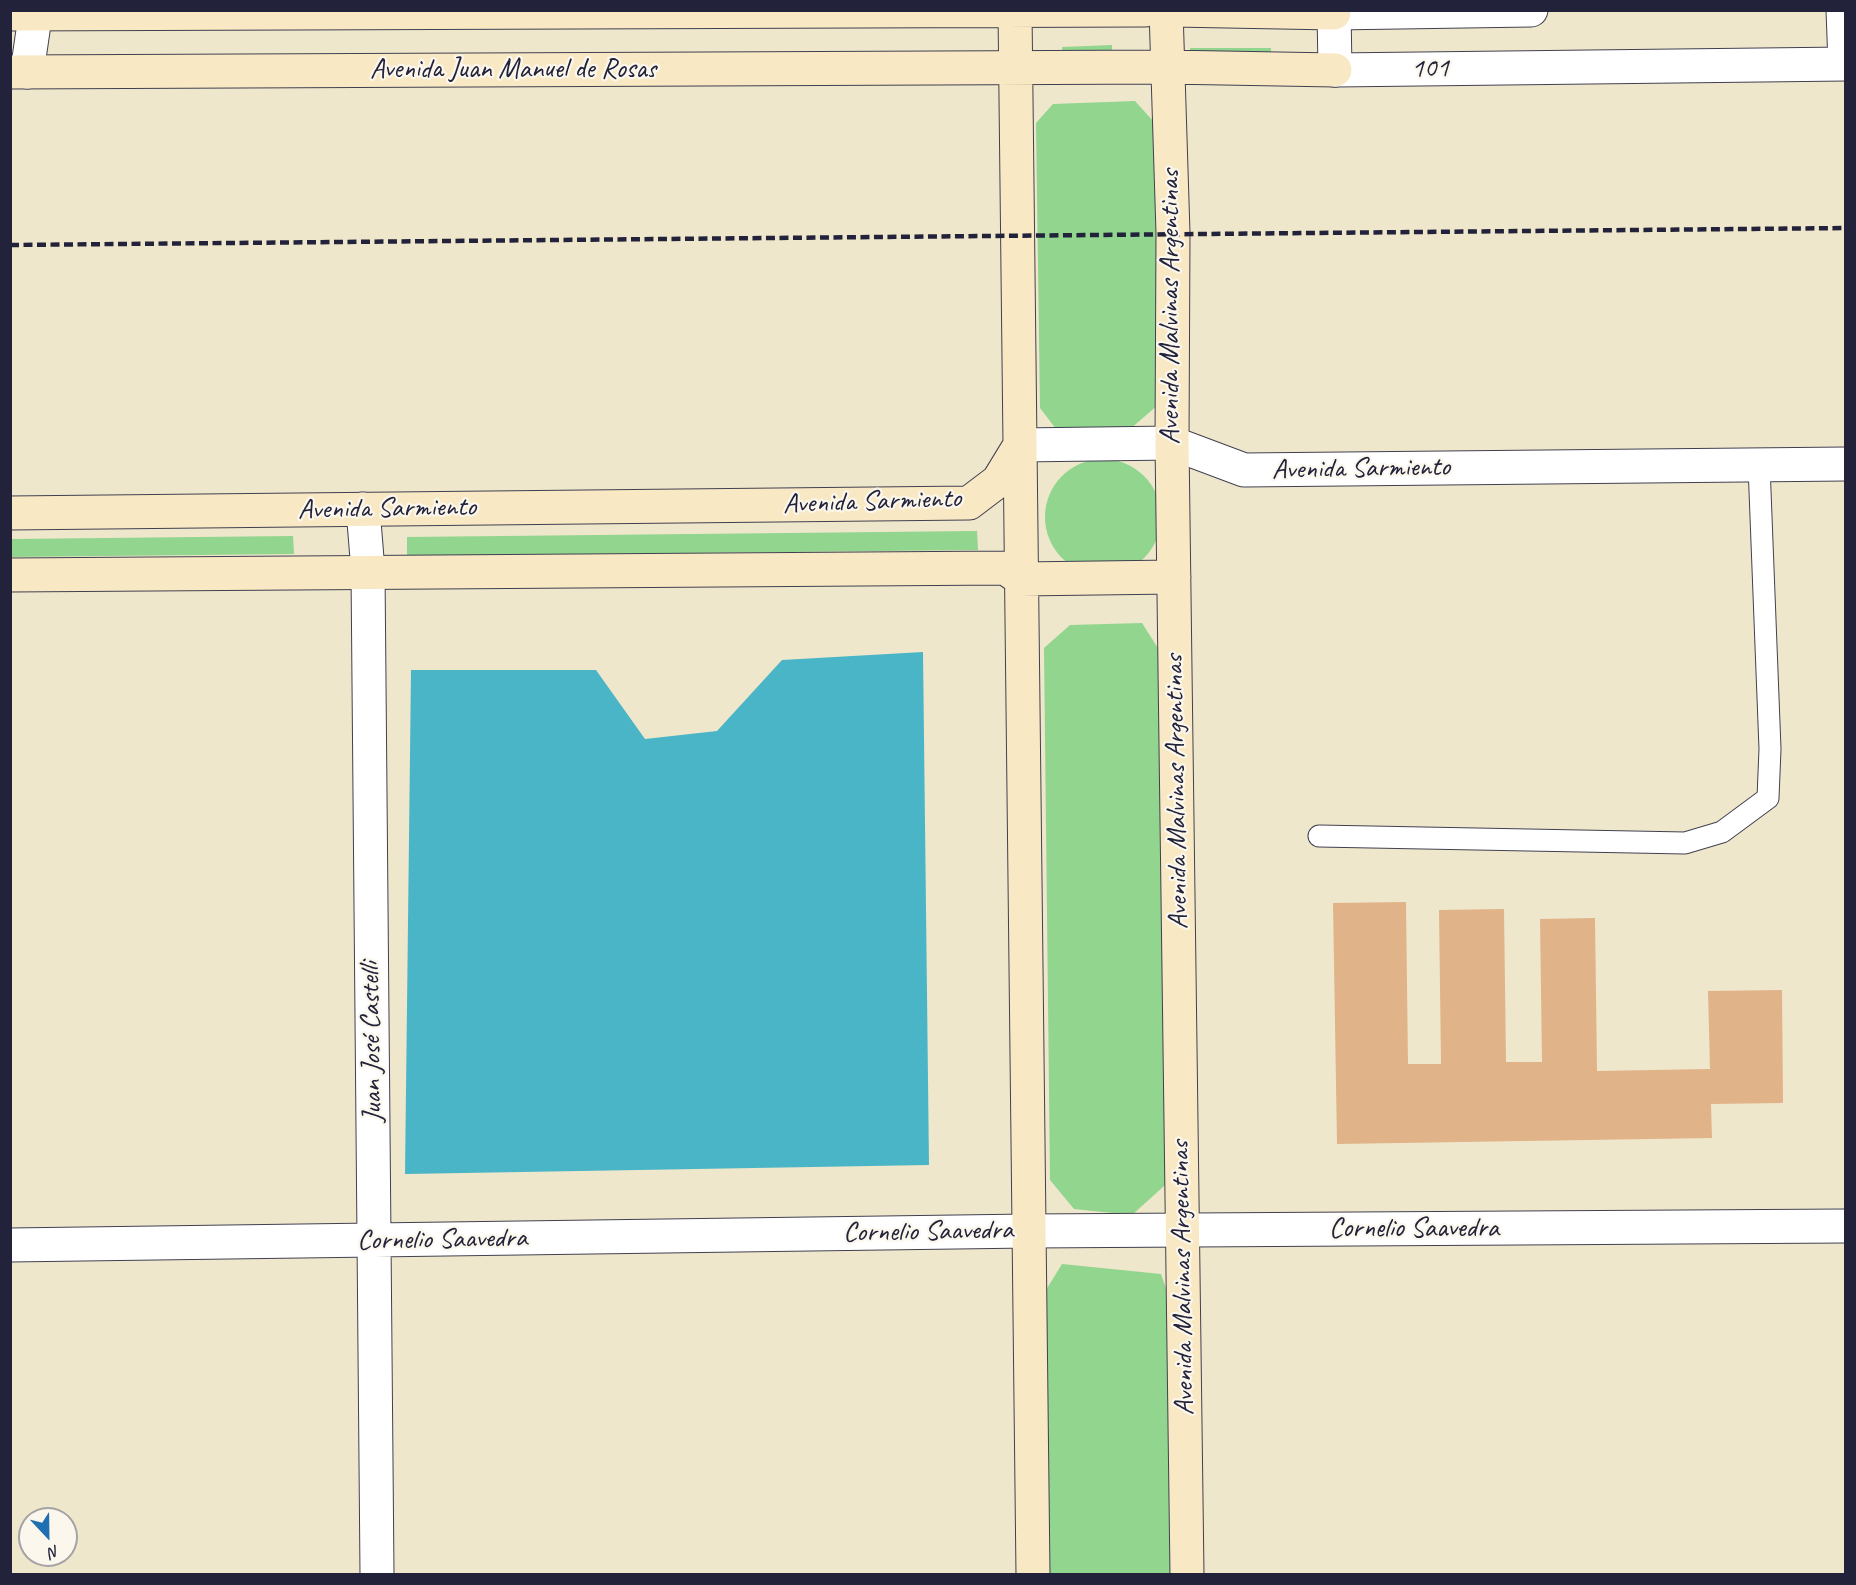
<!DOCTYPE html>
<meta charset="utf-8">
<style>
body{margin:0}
#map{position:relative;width:1856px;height:1585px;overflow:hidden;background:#efe7cb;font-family:Caveat,sans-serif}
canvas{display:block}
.frame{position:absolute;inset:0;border:12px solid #22223b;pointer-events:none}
.north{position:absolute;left:18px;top:1507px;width:60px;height:60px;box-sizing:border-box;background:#fbf7ec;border:2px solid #a4a2a5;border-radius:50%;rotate:158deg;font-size:16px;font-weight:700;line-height:24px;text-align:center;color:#22223b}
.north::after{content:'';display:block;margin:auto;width:21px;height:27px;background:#1f6fb2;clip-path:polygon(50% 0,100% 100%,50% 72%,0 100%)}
</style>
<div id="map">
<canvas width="1856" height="1585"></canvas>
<div class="frame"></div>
<div class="north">N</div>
</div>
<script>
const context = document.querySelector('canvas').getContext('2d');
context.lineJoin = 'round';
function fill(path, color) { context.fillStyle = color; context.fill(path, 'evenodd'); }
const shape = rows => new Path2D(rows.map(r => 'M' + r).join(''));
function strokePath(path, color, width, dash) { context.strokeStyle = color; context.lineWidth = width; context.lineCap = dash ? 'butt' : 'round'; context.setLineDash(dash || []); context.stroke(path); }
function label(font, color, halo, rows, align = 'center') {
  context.font = font + ' Caveat,sans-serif'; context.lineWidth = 4.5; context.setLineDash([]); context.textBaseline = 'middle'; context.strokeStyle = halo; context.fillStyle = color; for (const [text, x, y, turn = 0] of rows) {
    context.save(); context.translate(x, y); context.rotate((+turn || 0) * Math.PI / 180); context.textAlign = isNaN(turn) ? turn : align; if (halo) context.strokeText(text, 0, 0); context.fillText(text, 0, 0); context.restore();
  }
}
const green = shape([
 [1112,45,1112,63,1063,65,1062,47],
 [1190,48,1271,48,1270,63,1190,63],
 [1135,101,1154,122,1159,404,1121,437,1060,434,1040,408,1036,123,1053,104],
 '1045 517a58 58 0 1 1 116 0a58 58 0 1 1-116 0Z',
 [977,531,978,550,407,556,407,537],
 [293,536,294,554,11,557,11,539],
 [1142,623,1163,656,1174,1177,1132,1215,1074,1209,1050,1180,1044,648,1070,625],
 [1062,1264,1161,1274,1176,1317,1172,1574,1046,1574,1041,1298]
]);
const water = shape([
 [923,652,929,1165,405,1174,411,670,596,670,645,739,717,731,782,660]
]);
const building = shape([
 [1406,902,1408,1064,1441,1064,1439,910,1504,909,1506,1062,1542,1062,1540,919,1595,918,1597,1071,1710,1069,1708,991,1782,990,1783,1103,1711,1104,1712,1138,1337,1144,1333,903]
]);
const service = shape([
 [1319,836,1685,843,1722,832,1768,798,1770,749,1759,465]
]);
const minor = shape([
 [1843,10,1845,64],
 [1334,13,1531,10],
 [1335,70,1846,64],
 [27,72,36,10],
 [1172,443,1244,470,1846,464],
 [363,509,368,571,377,1574],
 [10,1245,1029,1231,1846,1226]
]);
const tertiary = shape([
 [1334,10,1335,70],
 [1020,445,1172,443]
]);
const secondary = shape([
 [1166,10,1173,233,1172,443,1187,1574],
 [1173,10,1334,13],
 [1015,11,1033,1574],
 [10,14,1145,10],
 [10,72,1167,67,1335,70],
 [10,513,969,503,998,481,1020,445],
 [10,575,1005,568,1021,579,1174,577]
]);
const rail = shape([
 [10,245,1846,228]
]);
const streetNames = [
 ["101",1430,69,-1],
 ["Avenida Juan Manuel de Rosas",513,70],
 ["Avenida Malvinas Argentinas",1171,307,-90],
 ["Avenida Sarmiento",1361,469,-1],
 ["Avenida Sarmiento",872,502,-2],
 ["Avenida Sarmiento",387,509,-1],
 ["Avenida Malvinas Argentinas",1177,792,-91],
 ["Juan José Castelli",372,1042,-91],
 ["Cornelio Saavedra",1414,1229],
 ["Cornelio Saavedra",928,1232,-1],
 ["Cornelio Saavedra",442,1240,-1],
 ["Avenida Malvinas Argentinas",1183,1278,-91]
];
fill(green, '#91d58e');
fill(water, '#4ab5c7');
fill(building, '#e0b389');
strokePath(service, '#414051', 23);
strokePath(minor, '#414051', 35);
strokePath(tertiary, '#414051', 35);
strokePath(secondary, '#414051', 35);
strokePath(service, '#fff', 21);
strokePath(minor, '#fff', 33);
strokePath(tertiary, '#fff', 33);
strokePath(secondary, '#f8e8c3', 33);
strokePath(rail, '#22223b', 4.5, [9, 4.5]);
label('28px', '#22223b', '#fbf7ec', streetNames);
</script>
